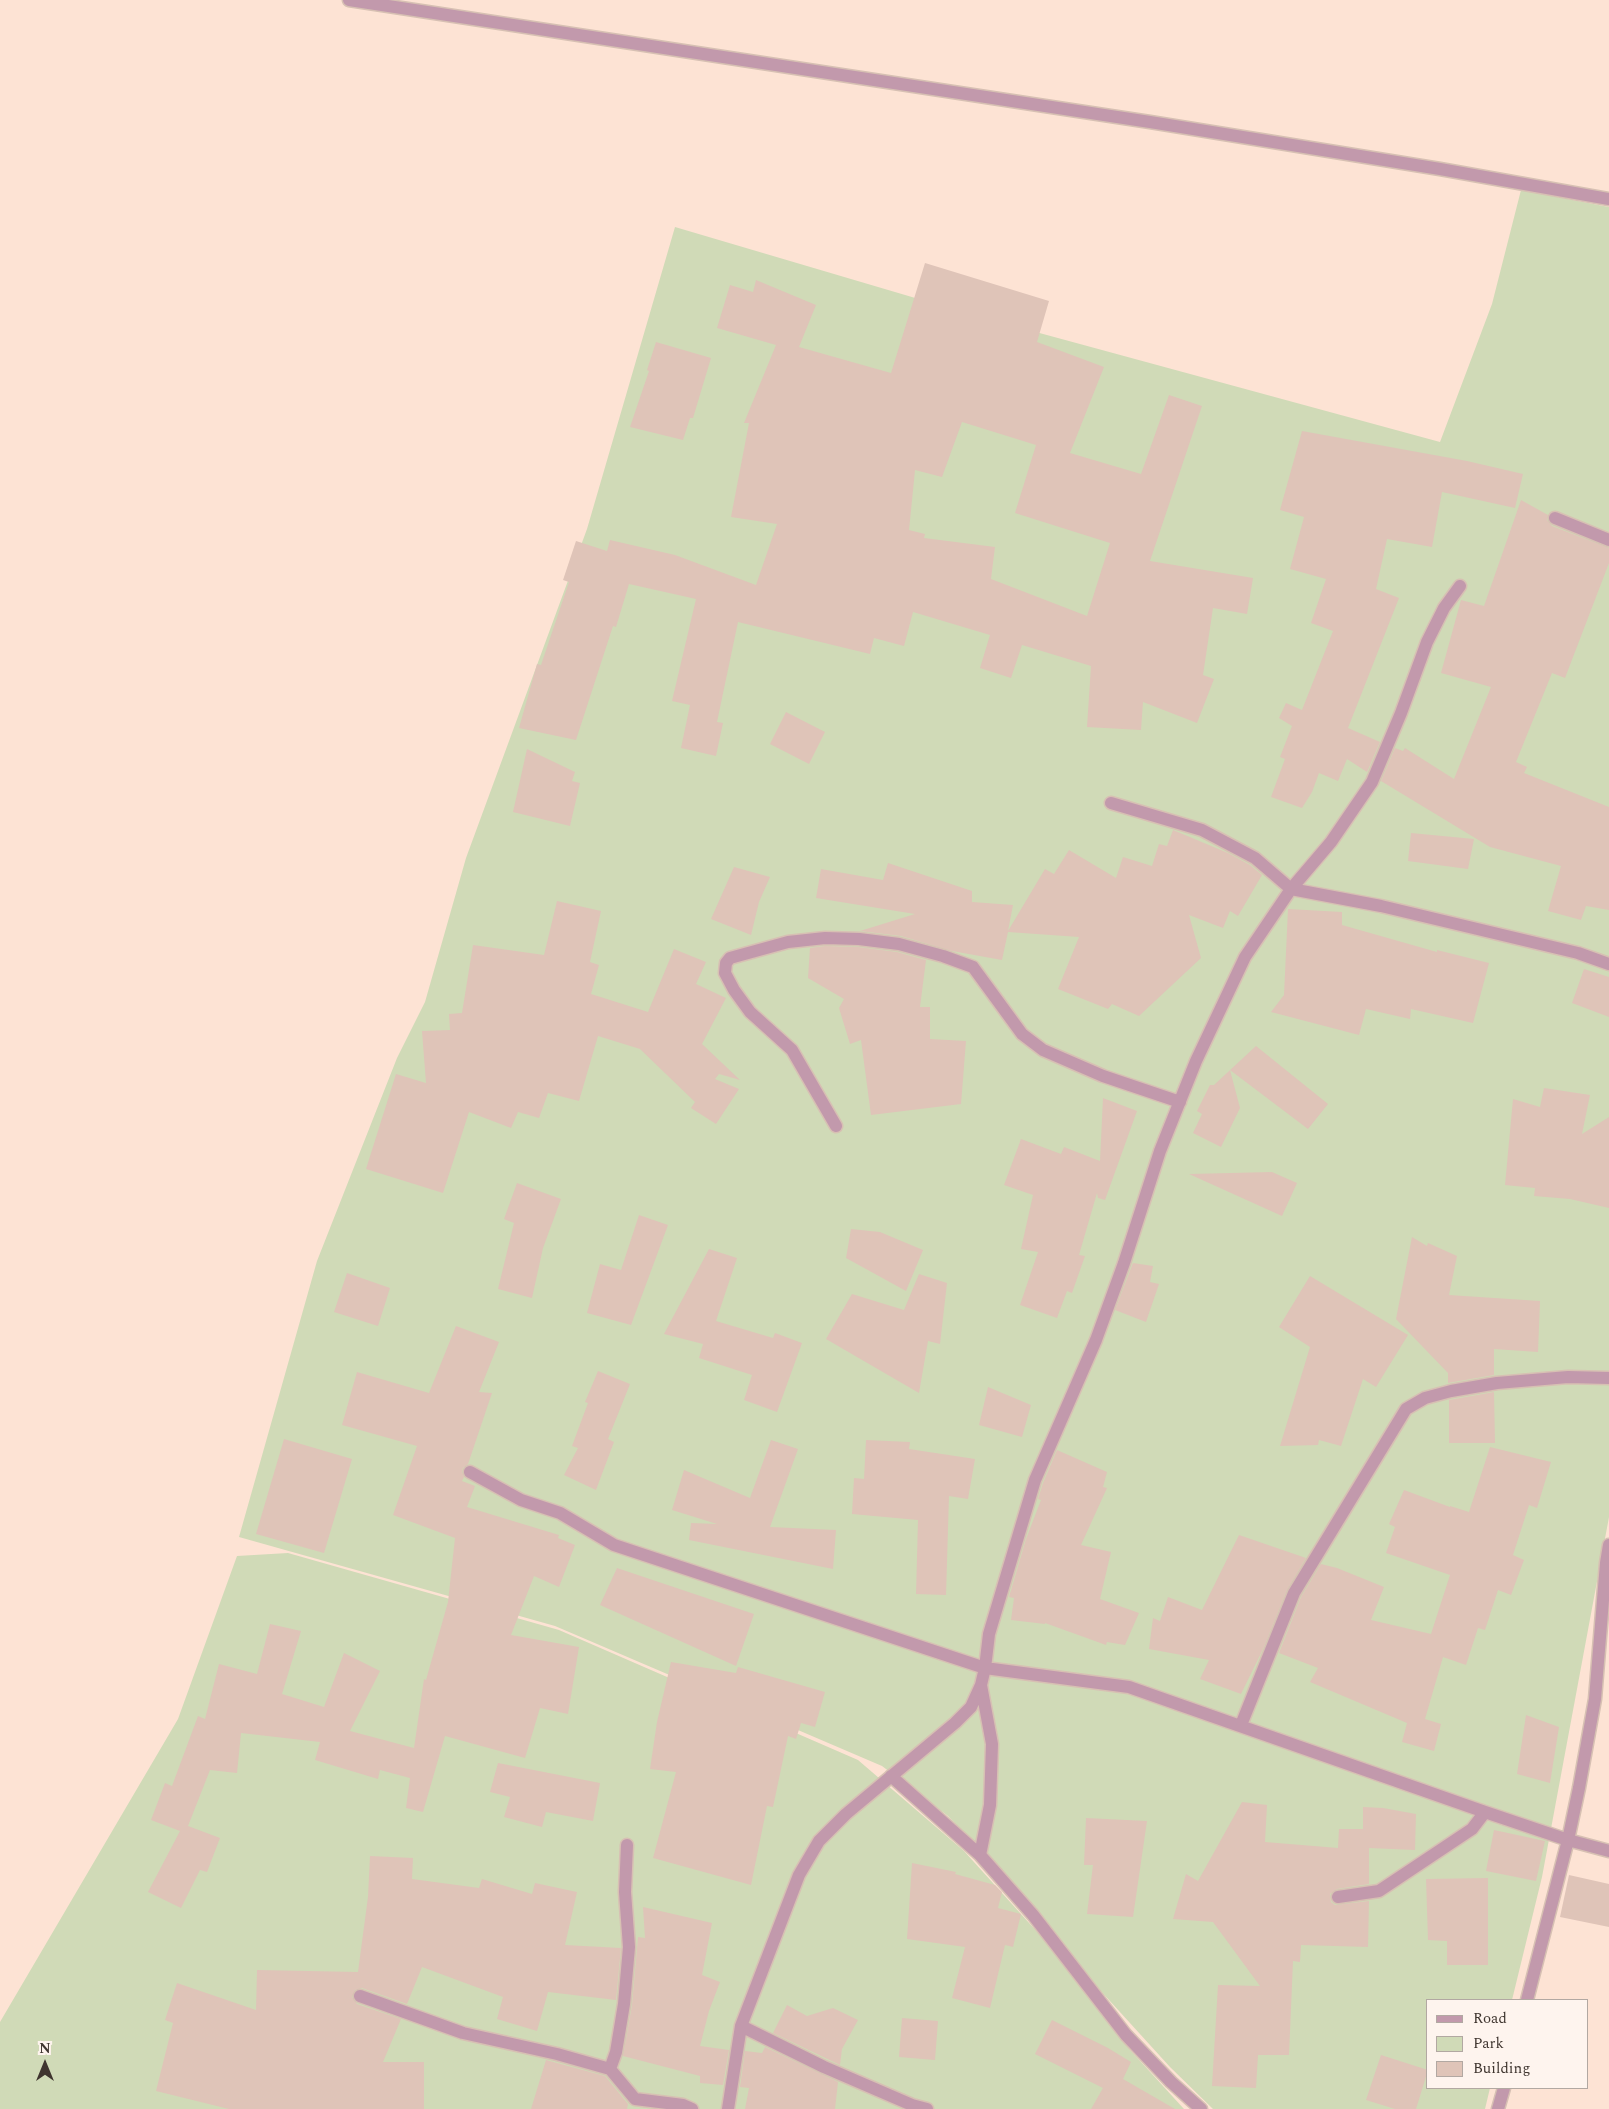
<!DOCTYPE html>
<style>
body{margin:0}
#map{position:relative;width:1609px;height:2109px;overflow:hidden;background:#fde3d4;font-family:Spectral,serif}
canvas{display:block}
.legend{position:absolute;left:1426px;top:1999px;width:162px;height:90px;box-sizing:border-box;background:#fef4ee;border:1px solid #b2a8a2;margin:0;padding:6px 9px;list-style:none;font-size:15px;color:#3f352f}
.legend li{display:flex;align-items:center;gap:10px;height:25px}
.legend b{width:25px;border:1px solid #b2a8a2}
.north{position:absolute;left:20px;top:2039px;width:50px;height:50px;-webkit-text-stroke:4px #fef4ee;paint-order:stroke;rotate:0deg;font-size:14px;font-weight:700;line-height:20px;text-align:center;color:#3f352f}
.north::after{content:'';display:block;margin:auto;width:18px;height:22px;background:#3f352f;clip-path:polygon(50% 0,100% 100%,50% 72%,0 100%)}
</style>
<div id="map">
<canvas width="1609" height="2109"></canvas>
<ul class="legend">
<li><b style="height:6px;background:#c299ac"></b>Road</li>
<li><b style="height:14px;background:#d0dab7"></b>Park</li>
<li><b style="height:14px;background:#dfc4b8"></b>Building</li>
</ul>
<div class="north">N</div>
</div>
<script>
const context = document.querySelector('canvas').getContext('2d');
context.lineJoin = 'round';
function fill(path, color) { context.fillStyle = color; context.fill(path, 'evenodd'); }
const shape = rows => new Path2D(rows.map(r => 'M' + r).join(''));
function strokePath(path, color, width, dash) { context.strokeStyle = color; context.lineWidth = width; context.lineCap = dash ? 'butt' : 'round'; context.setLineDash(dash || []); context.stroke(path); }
const green = shape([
 [1521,190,1609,207,1609,1517,1542,1877,1512,2000,1428,2000,1428,2088,1490,2088,1485,2109,1213,2109,1170,2067,1099,1989,1034,1906,948,1816,882,1766,555,1626,239,1537,317,1261,397,1058,425,1002,466,858,587,529,675,227,966,313,1440,442,1492,304],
 [288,1553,559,1630,858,1760,964,1851,1049,1945,1131,2051,1184,2109,0,2109,0,2022,178,1719,237,1556]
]);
const building = shape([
 [925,263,1049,301,1037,342,1104,367,1070,453,1141,474,1169,395,1202,406,1150,561,1253,578,1247,614,1213,608,1203,675,1214,679,1197,723,1143,702,1141,730,1087,727,1091,666,1022,645,1011,678,980,668,990,635,913,612,904,646,874,638,870,654,738,622,717,722,723,723,716,756,681,748,690,705,672,701,696,599,629,584,616,627,613,626,576,740,519,728,537,664,541,665,569,582,563,580,576,541,607,551,610,540,675,555,756,585,777,524,731,517,749,423,744,423,776,345,717,328,730,285,753,292,756,280,816,305,799,347,891,373],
 [962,422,1036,445,1015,513,1110,543,1087,616,991,579,995,547,924,538,925,534,909,530,915,470,942,477],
 [656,342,711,358,693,418,690,418,683,440,630,427,649,371,647,370],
 [1302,431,1467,461,1523,474,1515,508,1442,492,1432,547,1387,539,1376,589,1399,598,1348,728,1380,742,1367,772,1347,759,1338,781,1319,773,1312,792,1302,808,1271,797,1285,759,1280,757,1292,726,1279,718,1286,703,1302,710,1333,631,1311,623,1326,579,1290,569,1304,517,1280,510],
 [1521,500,1548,515,1547,520,1552,526,1609,548,1609,563,1565,678,1552,673,1516,762,1527,767,1524,773,1609,807,1609,910,1586,906,1581,920,1548,911,1561,866,1490,847,1381,781,1395,748,1403,751,1405,748,1454,779,1491,687,1441,673,1461,600,1484,606],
 [786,712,825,732,809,764,770,744],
 [527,749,575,772,572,781,580,783,570,826,513,812],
 [1173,830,1228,853,1250,865,1262,875,1238,916,1230,911,1223,928,1189,915,1201,958,1139,1016,1112,1004,1108,1009,1058,989,1079,937,1008,932,1002,960,952,951,901,936,860,931,915,914,816,898,821,869,883,880,888,863,972,891,972,902,1013,905,1008,931,1045,869,1054,874,1069,850,1116,878,1123,857,1152,866,1159,844,1167,846],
 [1411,833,1474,839,1468,869,1408,861],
 [734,867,770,877,759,902,751,935,711,919],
 [557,901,601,911,590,962,599,965,591,994,648,1012,674,949,706,962,696,984,726,998,702,1044,740,1080,719,1074,715,1079,739,1089,716,1124,691,1108,695,1102,640,1049,598,1036,579,1101,548,1093,539,1118,518,1112,511,1128,469,1112,443,1193,366,1169,396,1074,426,1083,422,1031,450,1030,449,1014,462,1013,473,945,544,955],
 [1288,909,1342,912,1342,925,1437,952,1437,950,1489,963,1473,1023,1411,1009,1410,1019,1366,1009,1359,1035,1271,1012,1284,995],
 [825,946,858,947,897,952,926,960,920,1007,930,1007,930,1039,966,1041,961,1104,871,1115,861,1040,850,1044,839,1008,844,999,808,978,810,948],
 [1584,969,1609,977,1609,1017,1572,1003],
 [1256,1046,1328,1104,1308,1129,1230,1070,1240,1108,1221,1147,1193,1133,1202,1114,1197,1111,1210,1085,1214,1085],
 [1544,1088,1590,1095,1582,1134,1609,1117,1609,1208,1570,1199,1534,1196,1535,1188,1505,1185,1513,1099,1540,1107],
 [1103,1098,1137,1111,1105,1200,1098,1198,1097,1193,1079,1255,1085,1256,1072,1293,1067,1291,1057,1318,1020,1305,1038,1252,1021,1249,1033,1195,1004,1185,1021,1139,1061,1154,1064,1147,1100,1161],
 [1272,1172,1297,1183,1282,1216,1189,1174],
 [517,1183,561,1199,543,1248,532,1298,498,1289,514,1223,504,1219],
 [639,1215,668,1225,631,1325,587,1313,600,1264,621,1270],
 [851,1229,880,1232,923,1250,906,1291,846,1258],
 [1412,1237,1427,1246,1428,1243,1457,1256,1449,1295,1540,1301,1538,1352,1494,1349,1494,1375,1448,1383,1448,1373,1396,1319],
 [709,1249,737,1258,716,1321,773,1338,775,1333,802,1343,777,1412,744,1400,752,1375,699,1358,703,1344,664,1334],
 [1133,1263,1153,1266,1150,1282,1159,1284,1146,1322,1115,1310],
 [347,1273,390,1288,378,1326,334,1312],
 [919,1274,947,1283,940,1344,928,1341,919,1393,826,1339,852,1294,904,1310],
 [1310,1276,1408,1335,1376,1387,1363,1379,1341,1446,1319,1440,1318,1445,1280,1446,1310,1347,1279,1327],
 [456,1326,499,1342,479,1392,492,1393,468,1464,463,1468,462,1472,464,1477,462,1481,475,1486,467,1507,559,1535,558,1538,575,1545,559,1587,534,1576,511,1635,579,1647,568,1714,540,1708,525,1758,445,1736,423,1812,406,1808,410,1778,380,1770,378,1779,315,1760,320,1742,241,1733,237,1773,210,1770,188,1826,220,1838,207,1872,200,1870,181,1908,148,1892,180,1831,151,1820,165,1783,172,1786,198,1716,205,1719,219,1664,257,1674,270,1624,301,1631,282,1694,324,1707,344,1653,380,1671,350,1731,414,1748,424,1679,426,1680,448,1602,455,1538,393,1515,417,1446,342,1425,357,1372,429,1393],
 [598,1371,630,1384,608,1439,614,1442,596,1490,564,1475,578,1448,572,1446,588,1403,585,1402],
 [988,1387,1031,1405,1022,1437,979,1425],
 [1494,1392,1495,1443,1449,1443,1449,1400],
 [284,1439,352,1459,324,1553,256,1534],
 [771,1440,798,1449,770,1527,836,1530,833,1569,689,1540,691,1523,717,1524,672,1510,684,1470,750,1498],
 [866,1440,910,1442,909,1449,975,1459,968,1499,949,1496,946,1595,916,1594,918,1520,852,1514,854,1478,864,1479],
 [1490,1447,1551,1462,1537,1508,1529,1505,1513,1555,1524,1560,1511,1595,1498,1590,1485,1630,1478,1628,1466,1665,1443,1657,1425,1719,1441,1724,1434,1751,1402,1742,1407,1723,1310,1682,1318,1668,1279,1653,1301,1597,1321,1564,1337,1568,1384,1587,1371,1620,1431,1634,1450,1575,1386,1553,1395,1527,1389,1524,1404,1490,1450,1507,1450,1506,1469,1512],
 [1057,1450,1107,1472,1103,1487,1107,1488,1081,1545,1111,1552,1100,1599,1139,1613,1125,1645,1107,1642,1106,1645,1045,1623,1045,1624,1011,1620,1014,1598,1009,1597,1026,1539,1041,1500,1038,1499,1043,1483],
 [1239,1535,1306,1558,1287,1590,1264,1647,1241,1694,1200,1679,1209,1660,1149,1649,1153,1618,1160,1621,1168,1597,1202,1610],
 [617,1568,754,1614,736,1666,600,1605],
 [671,1662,736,1673,738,1667,825,1692,815,1727,801,1723,796,1739,788,1736,773,1807,767,1806,751,1885,653,1858,676,1772,650,1769,657,1722],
 [1526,1715,1559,1727,1550,1783,1517,1774],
 [498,1763,600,1783,593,1821,546,1812,542,1827,504,1817,510,1797,490,1792],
 [1242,1802,1267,1805,1265,1842,1338,1848,1339,1829,1363,1829,1363,1807,1383,1808,1416,1814,1415,1850,1369,1848,1369,1884,1337,1889,1330,1894,1331,1902,1335,1905,1369,1901,1368,1947,1301,1945,1300,1962,1293,1961,1289,2055,1258,2055,1256,2088,1212,2086,1218,1985,1260,1986,1213,1922,1173,1919,1186,1874,1198,1881],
 [1086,1818,1147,1821,1133,1917,1087,1914,1093,1865,1084,1865],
 [1494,1830,1545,1841,1536,1881,1486,1871],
 [370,1856,413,1858,412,1879,479,1888,482,1879,532,1894,535,1883,577,1892,565,1945,621,1948,616,2000,548,1992,537,2031,497,2019,503,1997,422,1967,407,2004,362,1988,355,1990,352,1997,357,2004,401,2019,383,2062,424,2062,424,2109,229,2109,156,2091,173,2023,165,2020,177,1983,256,2010,257,1970,358,1972,368,1897],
 [912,1863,956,1872,955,1874,995,1885,1002,1892,998,1908,1021,1914,1013,1947,1005,1945,990,2008,952,1998,965,1947,907,1939],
 [1569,1875,1609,1884,1609,1927,1560,1917],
 [1488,1878,1488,1965,1447,1965,1447,1941,1428,1940,1426,1879],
 [643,1907,712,1923,702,1975,720,1982,709,2011,700,2046,729,2050,723,2085,700,2083,700,2076,623,2056,632,2005,638,1937,645,1938],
 [787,2005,807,2016,833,2008,858,2020,842,2049,840,2065,773,2033],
 [902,2018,938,2021,935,2060,899,2057],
 [1052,2020,1108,2048,1131,2062,1123,2079,1175,2109,1091,2109,1103,2088,1035,2054],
 [765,2047,838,2082,835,2109,745,2109,749,2088,740,2087,745,2051,762,2053],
 [1381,2055,1428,2070,1416,2109,1395,2109,1366,2100],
 [546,2060,605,2076,628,2104,627,2109,531,2109]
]);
const street = shape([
 [349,0,1150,122,1440,169,1609,199],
 [1555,518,1609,540],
 [1111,803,1202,830,1255,858,1291,889,1381,906,1578,953,1609,964],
 [836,1126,792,1050,750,1012,734,990,725,973,726,963,730,958,788,942,825,938,859,939,899,944,943,956,973,967,1022,1034,1043,1050,1103,1076,1180,1102],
 [470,1472,521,1500,560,1513,614,1545,985,1668,1129,1687,1485,1812,1568,1840,1609,1851],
 [1241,1725,1294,1593,1406,1409,1425,1398,1451,1391,1497,1383,1568,1377,1609,1378],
 [891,1776,980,1855,1033,1915,1126,2035,1171,2082,1201,2109],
 [980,1855,990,1805,992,1744,981,1685],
 [1338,1897,1379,1891,1472,1829,1485,1812],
 [360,1996,463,2033,557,2054,610,2069,635,2099,683,2105,692,2109],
 [1527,2000,1568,1840,1579,1788,1595,1699,1606,1563,1609,1545],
 [741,2026,824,2067,912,2105,927,2109],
 [610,2069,616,2052,624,2004,629,1947,625,1892,627,1845],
 [728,2109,741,2026,799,1875,819,1841,846,1814,955,1723,971,1707,981,1685,985,1668,989,1634,1035,1480,1096,1340,1124,1263,1160,1151,1196,1061,1245,957,1291,889,1331,842,1372,782,1401,713,1427,642,1444,608,1460,586],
 [1498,2109,1504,2088]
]);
fill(green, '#d0dab7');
fill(building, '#dfc4b8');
strokePath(street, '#d7c0b3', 15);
strokePath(street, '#c299ac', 12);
</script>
